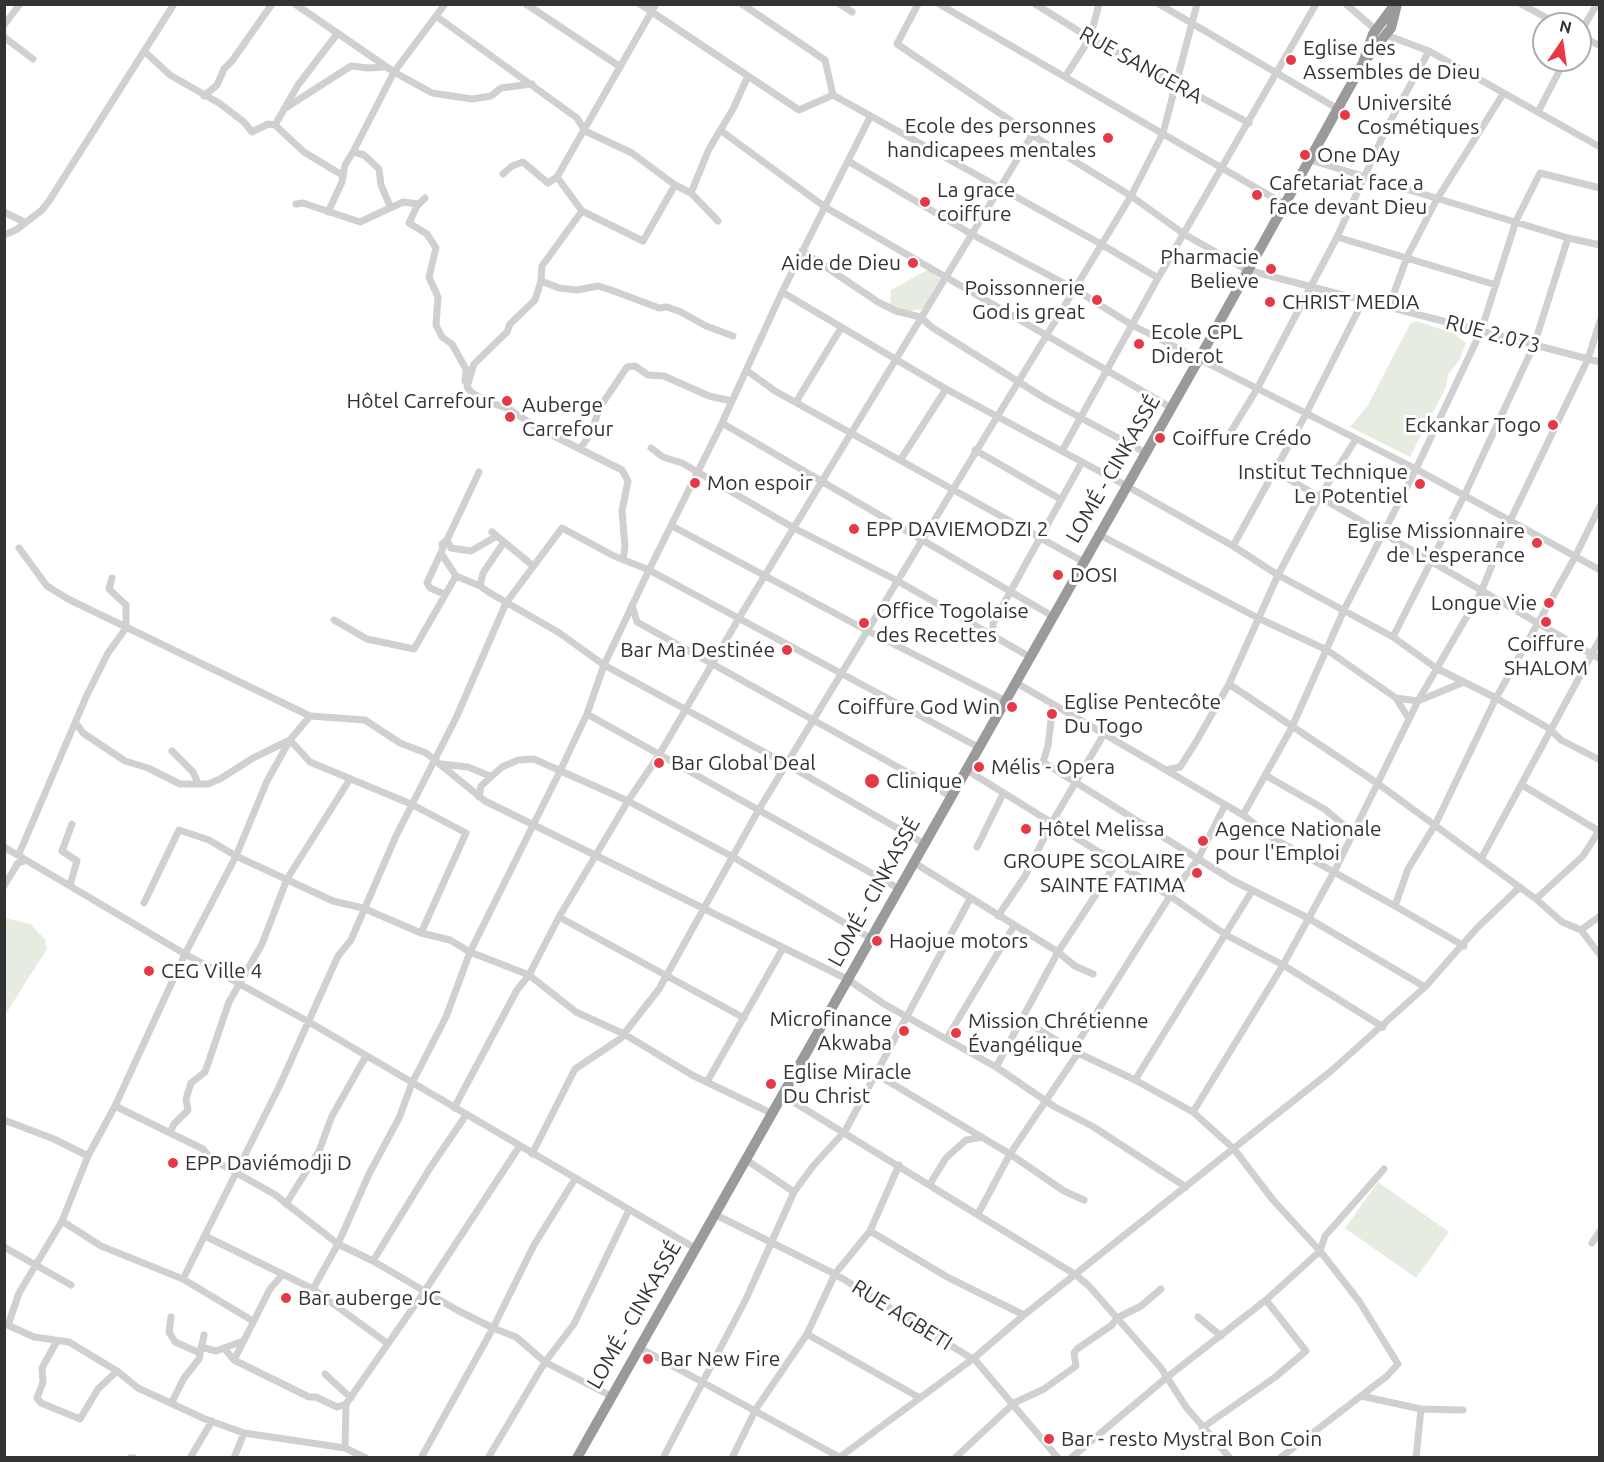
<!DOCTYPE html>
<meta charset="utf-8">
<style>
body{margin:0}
#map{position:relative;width:1604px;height:1462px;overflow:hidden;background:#fff;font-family:Ubuntu,sans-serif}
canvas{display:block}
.frame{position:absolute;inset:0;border:6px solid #333;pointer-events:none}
.north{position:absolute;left:1532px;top:12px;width:60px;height:60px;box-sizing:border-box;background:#fff;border:2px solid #adadad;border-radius:50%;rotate:13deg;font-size:16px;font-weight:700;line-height:24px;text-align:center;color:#333}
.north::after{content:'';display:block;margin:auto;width:21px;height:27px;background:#e63946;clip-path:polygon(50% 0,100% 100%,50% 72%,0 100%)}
</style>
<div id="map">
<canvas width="1604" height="1462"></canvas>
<div class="frame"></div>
<div class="north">N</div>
</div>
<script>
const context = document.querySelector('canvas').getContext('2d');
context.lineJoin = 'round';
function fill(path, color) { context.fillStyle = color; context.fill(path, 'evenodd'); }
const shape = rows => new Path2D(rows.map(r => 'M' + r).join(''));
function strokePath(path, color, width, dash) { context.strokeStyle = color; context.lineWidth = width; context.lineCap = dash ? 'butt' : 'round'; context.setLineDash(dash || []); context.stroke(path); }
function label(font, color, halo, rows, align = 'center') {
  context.font = font + ' Ubuntu,sans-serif'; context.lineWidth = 6; context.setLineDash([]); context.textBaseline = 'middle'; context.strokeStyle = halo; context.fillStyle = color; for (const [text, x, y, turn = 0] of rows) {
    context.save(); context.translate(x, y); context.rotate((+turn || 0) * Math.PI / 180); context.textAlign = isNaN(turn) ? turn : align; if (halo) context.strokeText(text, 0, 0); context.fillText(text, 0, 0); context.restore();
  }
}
const green = shape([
 [929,269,942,281,923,309,902,312,890,306,891,290],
 [1416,321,1453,333,1466,343,1459,361,1448,374,1446,387,1410,457,1350,427,1368,405,1410,324],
 [5,918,30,924,45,939,47,949,5,1015],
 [1378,1182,1449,1232,1416,1278,1345,1228]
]);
const minor = shape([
 [295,4,394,72,445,4],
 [526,4,619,66],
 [640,4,799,110,833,95],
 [656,4,557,177,582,211,643,241,675,185],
 [742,4,825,60,833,95,1101,244,1158,278],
 [840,4,852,12],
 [918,4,897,44,1032,135,1131,196,1184,234,1247,270,1600,362],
 [939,4,1284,204],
 [1035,4,1090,38,1249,123],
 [1159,4,1338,109],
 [1346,4,1376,30],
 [1521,4,1558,24],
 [436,16,577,118,585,131,632,153,675,185,691,193,718,221],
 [4,25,20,4],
 [1580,33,1597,4],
 [1386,35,1429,51,1600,147],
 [1580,35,1600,46],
 [4,37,33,59],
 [144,51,170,75,219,103,244,122,252,132,268,124,275,125,304,152,342,175],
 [1065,77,1090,38,1099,4],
 [204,96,217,85,224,69,232,61,272,4],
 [284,109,351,66,368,68,385,67],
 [1538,112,1565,60],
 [275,125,298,85,337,34],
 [720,130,825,207,1170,407],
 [353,152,394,72,432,93,472,99,491,96,501,88,532,84],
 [1310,160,1568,238,1600,245],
 [848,161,973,235,1073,288,1132,325,1416,469,1600,570],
 [503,174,512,166,523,162,548,183,557,177],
 [691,193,709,149,733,109,748,76],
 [425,198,417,206,409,223,427,234,436,248,429,277,438,297,436,325,442,337,452,344,466,369,465,381],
 [296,204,303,203,360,222,403,202,419,204],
 [582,211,542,266,541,281,535,300,510,324,507,332,474,364,467,387,472,393,489,402,509,409,536,427,622,470,628,481,622,511,625,547,623,560],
 [4,212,24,222],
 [328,212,342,182,345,165,353,152,364,155,379,169,381,185,390,206],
 [4,235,16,230,42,210,49,201,174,4],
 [1337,237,1496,285],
 [802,251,878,302,896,311,920,317,933,328,1046,399,1144,452],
 [541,281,559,288,577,290,598,286,611,290,659,308,667,307,681,312,706,326,733,336],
 [782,292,946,389,1125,485,1233,546,1278,575,1393,637,1436,668,1496,698,1550,729,1561,740,1600,760],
 [1389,307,1407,257,1437,199,1503,94],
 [746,370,775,391,1082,561],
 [796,402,841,328],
 [722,423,1054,617],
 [1224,443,1257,389,1337,237,1386,129,1429,51],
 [651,448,663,457,682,463,794,528,896,580,1030,657],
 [580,449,591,433,600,407,627,367,635,366,648,375,664,376,709,396,732,401],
 [975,450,1060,499],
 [1062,451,1158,278,1316,4],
 [901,459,946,389],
 [1273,470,1600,659],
 [672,526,868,631,1004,700],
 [492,532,532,565],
 [1098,534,1258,618,1327,650,1396,698,1418,701,1464,682],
 [447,540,451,548,471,551,497,536],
 [504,542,483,573,480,586,490,593,558,632,604,665,786,764,923,843],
 [1233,546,1306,414,1363,301],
 [19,548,47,586,68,599,310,716],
 [441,553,456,576,480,586],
 [444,594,430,588,427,583,443,548,442,544,447,540,479,472],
 [632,605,637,622,950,796],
 [334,620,367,639,414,649,456,576],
 [993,635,993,623,1082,462],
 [1393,637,1464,496,1534,345,1568,238],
 [1600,639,1481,859,1536,899,1562,922,1581,930,1600,955],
 [1015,682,1243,815,1273,838,1395,906,1408,869,1435,825,1496,698,1575,557,1600,506],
 [1229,684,1377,783,1481,859],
 [1396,698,1409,719],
 [1053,704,1048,746,1043,762,1232,880,1308,918,1425,987],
 [587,714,898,888],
 [76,723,83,733,125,761,148,768,180,784,208,784,220,779,253,758,290,740],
 [290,740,310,762,411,804,466,833,421,933],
 [172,751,193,772,198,783],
 [441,764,468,767,490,776],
 [965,769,1170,896,1226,935,1283,965,1383,1027],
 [1166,770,1180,767,1196,742,1229,684,1278,575,1320,496,1356,439],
 [1265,775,1326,810,1347,828,1351,837],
 [1522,785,1599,831],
 [1243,815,1292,727,1344,610,1416,469,1481,331,1516,221,1540,173,1600,188],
 [4,847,185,954,309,1022,695,1248],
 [977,847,1003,794],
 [19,854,86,697,108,653,126,628,126,605,109,589,112,578],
 [913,862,1058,952,1075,966,1093,974],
 [70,885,77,861,62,851,72,824],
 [4,886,18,863,25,861],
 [1536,899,1583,856,1600,829],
 [144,903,179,830,209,840,236,856,333,901,363,908,421,933,450,940,470,952,529,975,576,1012,624,1034,692,1075,771,1113],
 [1395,906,1464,946],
 [998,916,1025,876,1051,824,1104,734],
 [559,917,744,1018],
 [1581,930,1600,916],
 [870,938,733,857,628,801,659,755,739,618,1032,135],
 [1021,1019,1078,1053,1135,1080,1193,1112,1234,1149,1273,1200,1320,1251,1359,1301,1398,1364,1387,1376,1280,1458],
 [947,1038,1014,926],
 [1073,1050,1170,896,1198,859,1225,805],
 [996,1067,1058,952,1116,864],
 [876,1074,1010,1154,1064,1191,1084,1200],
 [1135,1080,1252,891],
 [707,1082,783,948],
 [782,1095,1076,1275,1089,1286,1161,1368,1186,1407,1230,1458],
 [115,1106,203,1149,210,1158,274,1194,338,1244,373,1261,457,1310,493,1328,516,1337,545,1362,611,1396],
 [454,1108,517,990,529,975,559,917,628,801,534,759,518,760,502,767,481,786,479,797],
 [1193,1112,1283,965,1335,870,1418,701,1481,592,1510,521,1588,359,1600,321],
 [4,1120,54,1139,88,1156],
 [170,1133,174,1124,188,1110,186,1099,191,1083,205,1072,229,1002,262,944,287,879,350,779],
 [532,1154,575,1069,620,1039,659,989,758,811,1131,196,1163,133,1197,4],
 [745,1159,794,1192],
 [930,1184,946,1158,966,1140,982,1137],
 [286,1204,319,1151,332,1116,366,1056],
 [714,1214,835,1274,976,1361,1058,1458],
 [978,1214,1010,1154,1078,1053],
 [62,1221,101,1246,183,1279,253,1321],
 [870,1231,949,1278,1024,1315],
 [205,1236,313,1289,387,1343],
 [1592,1243,1600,1231],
 [4,1247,71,1285],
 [373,1261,430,1168,466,1115],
 [183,1279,279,1087,338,956,351,940,396,836,456,718,506,603,562,528,614,556,649,570,978,747],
 [313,1289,338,1244,369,1174,399,1118,412,1083,446,1017,470,952,561,769,587,714,604,665,649,570,722,423,782,292,870,117],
 [171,1317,169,1332,175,1342,200,1353],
 [1198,1317,1221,1336],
 [5,1324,34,1337,69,1342,117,1371,138,1388,205,1419,244,1433,345,1448,366,1458],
 [8,1325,19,1293,62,1221,88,1156,115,1106,185,954,236,856,267,781,290,740,310,716,365,720,400,743,426,753,485,801,847,979,884,1004,996,1067,1055,1107,1092,1126,1186,1187],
 [807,1334,920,1398],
 [57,1341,42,1368,43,1382,37,1398,41,1403,80,1419,98,1389,117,1371],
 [201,1347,216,1351,243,1341],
 [224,1348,234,1360,309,1397,316,1397,337,1407,346,1404],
 [640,1348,841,1458],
 [234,1360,270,1289,283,1274],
 [325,1374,351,1398],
 [1361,1396,1421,1409,1463,1410],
 [172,1402,184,1378,199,1359,204,1335],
 [1202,1428,1274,1378,1306,1351,1266,1300],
 [345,1448,346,1404,424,1292,519,1147],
 [840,1457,974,1358,1024,1315,1331,1071,1425,987,1477,928,1520,887],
 [130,1458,134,1458],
 [190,1458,212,1421],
 [234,1458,244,1433],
 [421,1458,493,1328,534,1245,575,1179],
 [488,1458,545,1362,574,1324,629,1210],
 [663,1458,746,1299,794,1192,813,1166,845,1131,970,899],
 [732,1458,756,1409,807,1334,835,1274,870,1231,899,1165],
 [955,1458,1014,1403,1044,1389,1072,1369,1076,1366,1074,1353,1077,1349,1112,1325,1117,1318,1141,1306,1161,1289],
 [1071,1458,1166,1378,1266,1300,1320,1251,1325,1236,1384,1169],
 [1416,1458,1421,1409]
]);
const highway = shape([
 [1367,58,1391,28,1397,4],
 [577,1458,1199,359,1363,63,1373,34,1395,4]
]);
const markers = [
 [1291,60,6,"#e63946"],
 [1345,115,6,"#e63946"],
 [1108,138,6,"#e63946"],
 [1305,155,6,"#e63946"],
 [1257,195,6,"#e63946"],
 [925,202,6,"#e63946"],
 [913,263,6,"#e63946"],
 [1271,269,6,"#e63946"],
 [1097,300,6,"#e63946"],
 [1270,302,6,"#e63946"],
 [1139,344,6,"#e63946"],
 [507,401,6,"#e63946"],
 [510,417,6,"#e63946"],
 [1553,425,6,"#e63946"],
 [1160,438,6,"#e63946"],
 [695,483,6,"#e63946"],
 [1420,484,6,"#e63946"],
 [854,529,6,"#e63946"],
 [1537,543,6,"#e63946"],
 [1058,575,6,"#e63946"],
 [1549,603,6,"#e63946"],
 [1546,622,6,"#e63946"],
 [864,623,6,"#e63946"],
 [787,650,6,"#e63946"],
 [1012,707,6,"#e63946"],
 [1052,714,6,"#e63946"],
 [659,763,6,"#e63946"],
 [979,767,6,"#e63946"],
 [872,781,8,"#e63946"],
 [1026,829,6,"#e63946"],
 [1203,841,6,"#e63946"],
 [1197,873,6,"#e63946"],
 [877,941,6,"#e63946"],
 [149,971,6,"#e63946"],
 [904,1031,6,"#e63946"],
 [956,1033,6,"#e63946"],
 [771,1084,6,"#e63946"],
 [173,1163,6,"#e63946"],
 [286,1298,6,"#e63946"],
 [648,1359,6,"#e63946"],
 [1049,1439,6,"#e63946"]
];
const poiNames = [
 ["Eglise des",1303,48],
 ["Assembles de Dieu",1303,72],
 ["Université",1357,103],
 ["Cosmétiques",1357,127],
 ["Ecole des personnes",1096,126,"right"],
 ["handicapees mentales",1096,150,"right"],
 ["One DAy",1317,155],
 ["Cafetariat face a",1269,183],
 ["face devant Dieu",1269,207],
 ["La grace",937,190],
 ["coiffure",937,214],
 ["Pharmacie",1259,257,"right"],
 ["Believe",1259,281,"right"],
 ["Aide de Dieu",901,263,"right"],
 ["Poissonnerie",1085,288,"right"],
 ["God is great",1085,312,"right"],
 ["CHRIST MEDIA",1282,302],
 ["Ecole CPL",1151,332],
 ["Diderot",1151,356],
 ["Hôtel Carrefour",495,401,"right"],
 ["Auberge",522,405],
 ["Carrefour",522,429],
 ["Eckankar Togo",1541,425,"right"],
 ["Coiffure Crédo",1172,438],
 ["Institut Technique",1408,472,"right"],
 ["Le Potentiel",1408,496,"right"],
 ["Mon espoir",707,483],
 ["EPP DAVIEMODZI 2",866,529],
 ["Eglise Missionnaire",1525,531,"right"],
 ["de L'esperance",1525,555,"right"],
 ["DOSI",1070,575],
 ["Longue Vie",1537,603,"right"],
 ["Office Togolaise",876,611],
 ["des Recettes",876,635],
 ["Coiffure",1546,644,"center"],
 ["SHALOM",1546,668,"center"],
 ["Bar Ma Destinée",775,650,"right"],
 ["Eglise Pentecôte",1064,702],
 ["Du Togo",1064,726],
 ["Coiffure God Win",1000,707,"right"],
 ["Bar Global Deal",671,763],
 ["Mélis - Opera",991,767],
 ["Clinique",886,781],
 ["Hôtel Melissa",1038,829],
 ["Agence Nationale",1215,829],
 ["pour l'Emploi",1215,853],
 ["GROUPE SCOLAIRE",1185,861,"right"],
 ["SAINTE FATIMA",1185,885,"right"],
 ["Haojue motors",889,941],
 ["CEG Ville 4",161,971],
 ["Microfinance",892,1019,"right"],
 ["Akwaba",892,1043,"right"],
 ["Mission Chrétienne",968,1021],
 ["Évangélique",968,1045],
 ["Eglise Miracle",783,1072],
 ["Du Christ",783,1096],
 ["EPP Daviémodji D",185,1163],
 ["Bar auberge JC",298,1298],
 ["Bar New Fire",660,1359],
 ["Bar - resto Mystral Bon Coin",1061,1439]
];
const streetNames = [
 ["RUE SANGERA",1141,65,29],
 ["RUE 2.073",1493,334,15],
 ["LOMÉ - CINKASSÉ",1113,469,-60],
 ["LOMÉ - CINKASSÉ",874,892,-61],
 ["LOMÉ - CINKASSÉ",634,1315,-60],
 ["RUE AGBETI",902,1315,32]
];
fill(green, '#e6ecdf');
strokePath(minor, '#d0d0d0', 7);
strokePath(highway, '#9a9a9a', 10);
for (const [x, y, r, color] of markers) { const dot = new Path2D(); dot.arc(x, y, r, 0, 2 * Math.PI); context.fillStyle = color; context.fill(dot); strokePath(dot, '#fff', 2); }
label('21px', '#333', '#fff', poiNames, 'left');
label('21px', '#333', '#fff', streetNames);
</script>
